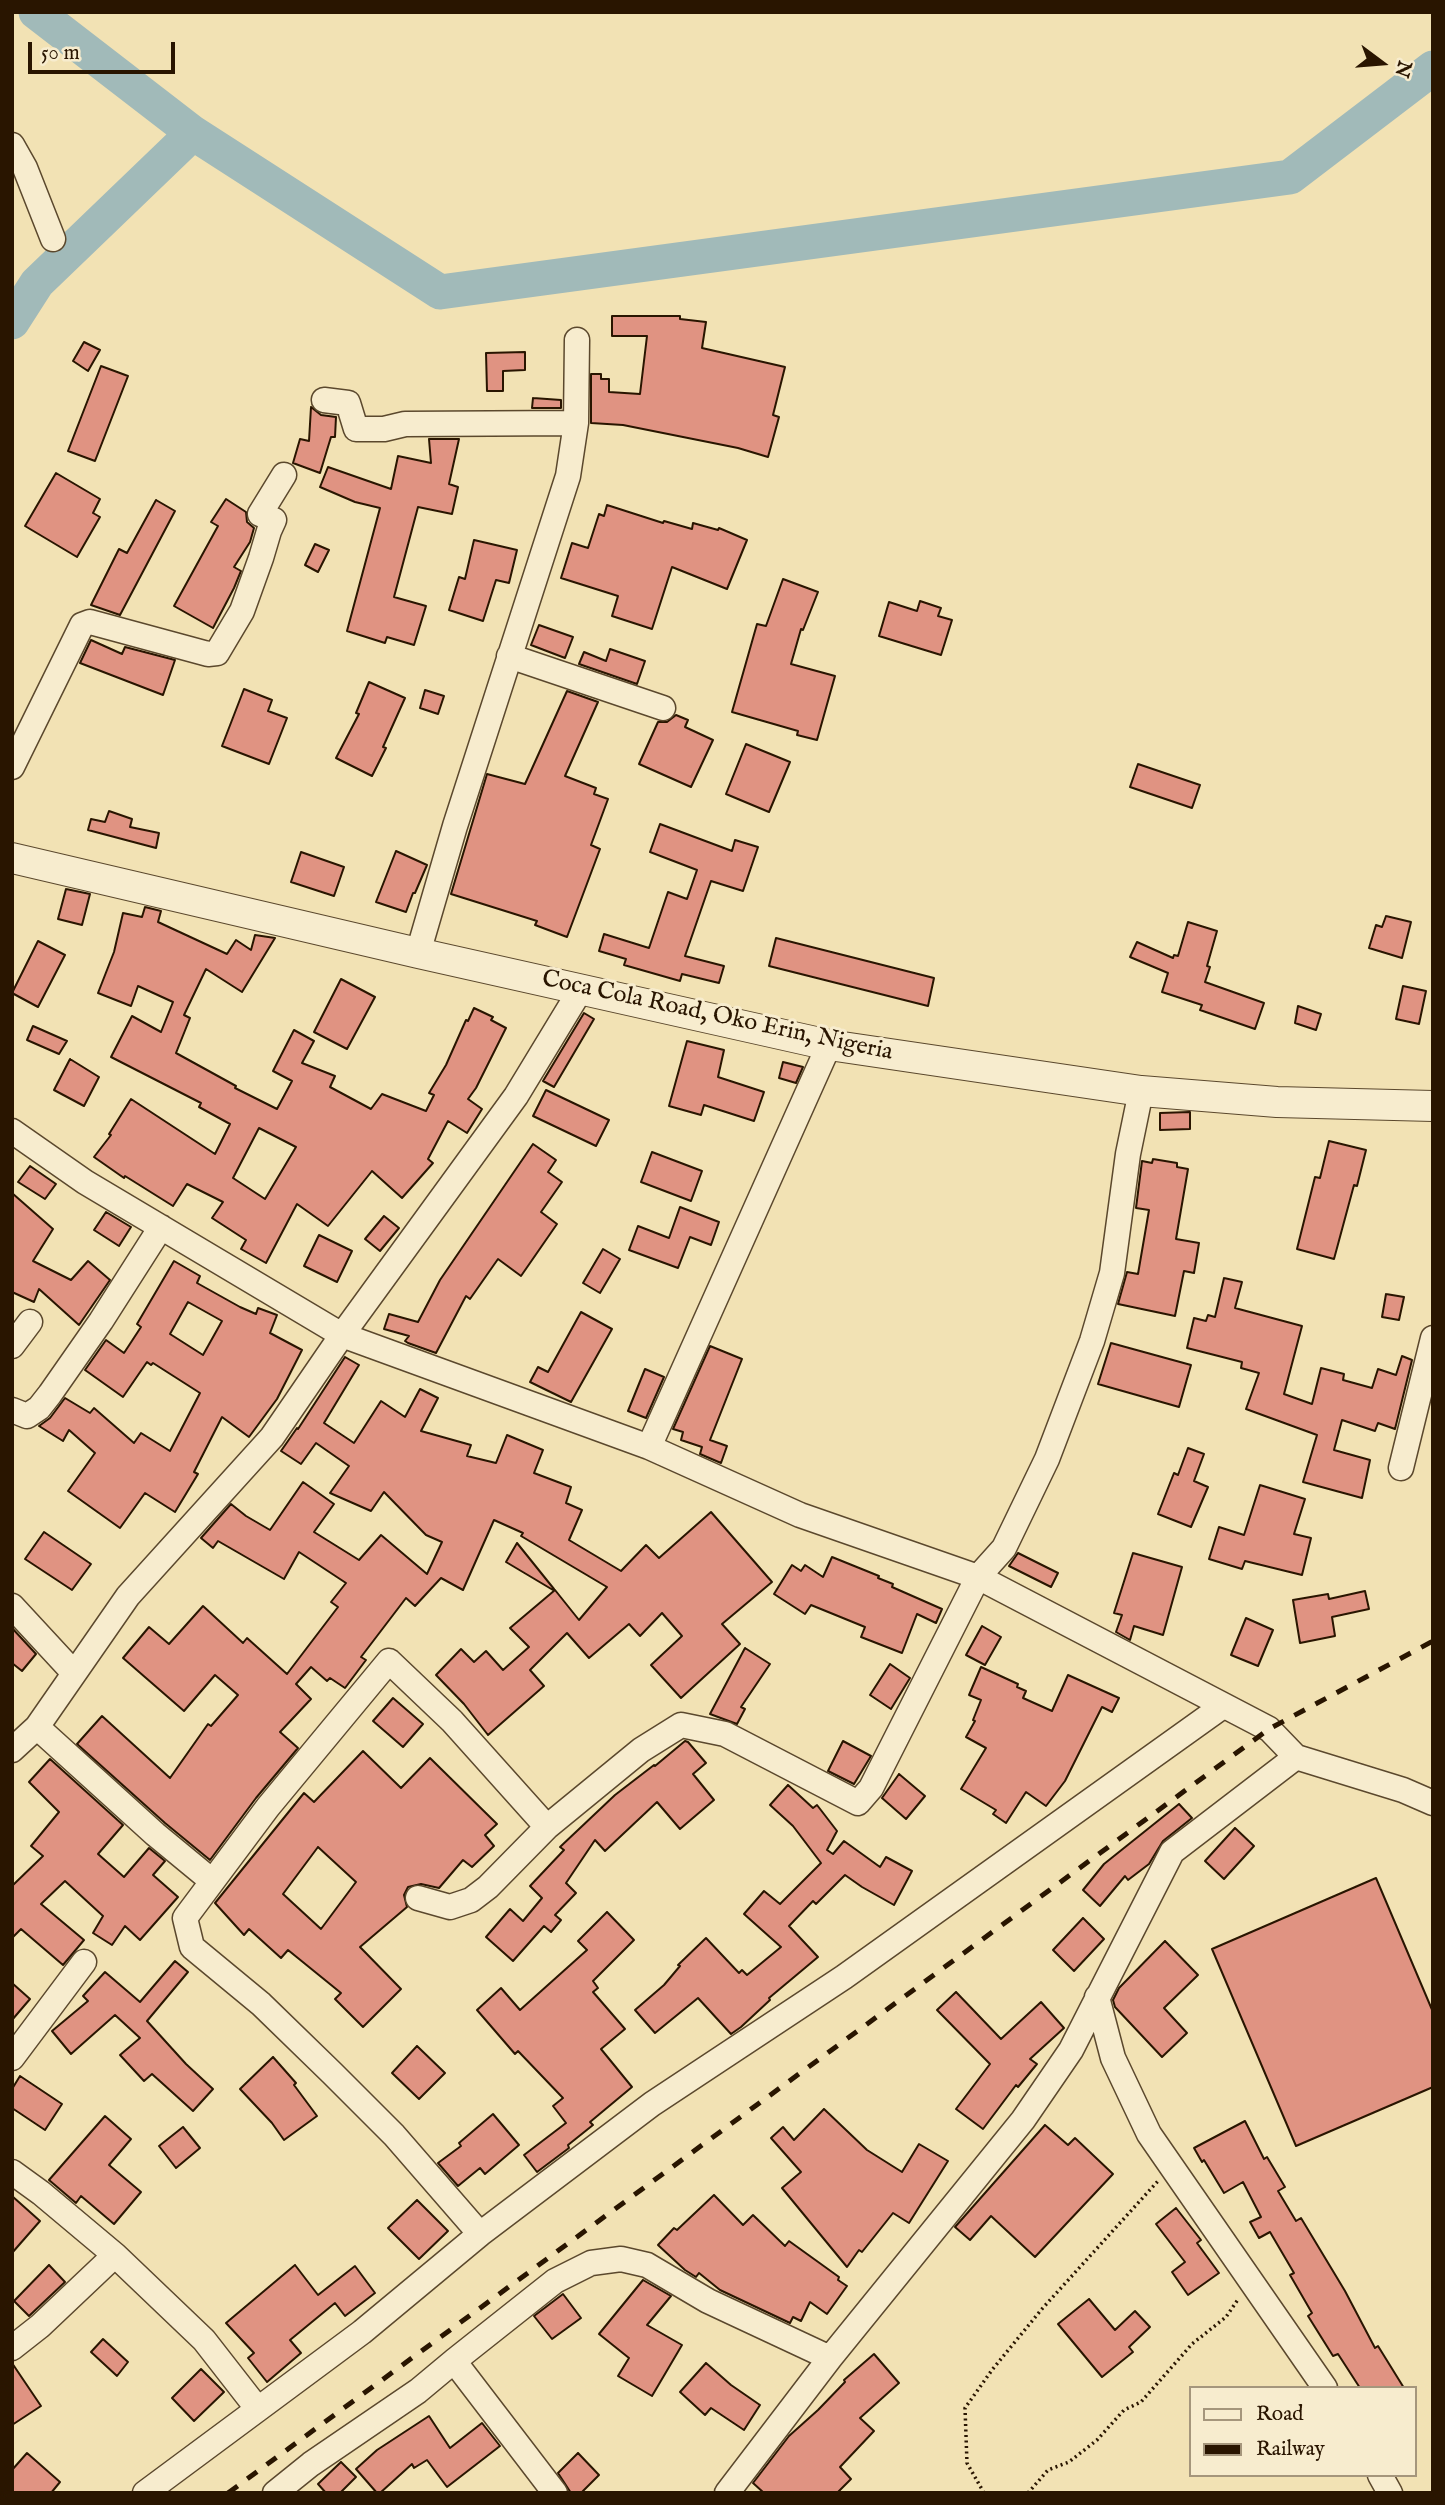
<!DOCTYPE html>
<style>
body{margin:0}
#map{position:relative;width:1445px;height:2505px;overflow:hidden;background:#f2e2b4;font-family:"IM FELL English",serif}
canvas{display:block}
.frame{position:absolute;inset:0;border:14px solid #291500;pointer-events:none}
.legend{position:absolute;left:1189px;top:2386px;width:228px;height:91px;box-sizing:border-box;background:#f7ecce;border:2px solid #a5967c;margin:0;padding:9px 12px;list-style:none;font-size:21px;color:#291500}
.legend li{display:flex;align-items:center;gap:14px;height:35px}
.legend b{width:35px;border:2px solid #a5967c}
.north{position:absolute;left:1347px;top:28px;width:70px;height:70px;-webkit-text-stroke:5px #f7ecce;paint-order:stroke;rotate:106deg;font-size:19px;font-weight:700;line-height:28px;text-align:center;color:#291500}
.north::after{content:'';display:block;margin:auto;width:24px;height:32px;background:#291500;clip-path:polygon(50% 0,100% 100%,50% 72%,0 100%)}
.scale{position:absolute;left:28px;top:42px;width:147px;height:32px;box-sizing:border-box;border:4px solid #291500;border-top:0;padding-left:9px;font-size:21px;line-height:24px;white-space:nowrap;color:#291500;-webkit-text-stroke:5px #f7ecce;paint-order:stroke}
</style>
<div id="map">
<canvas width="1445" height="2505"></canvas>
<div class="frame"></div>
<ul class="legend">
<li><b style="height:9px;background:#f7ecce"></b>Road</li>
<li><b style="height:9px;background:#291500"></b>Railway</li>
</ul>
<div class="north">N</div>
<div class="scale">50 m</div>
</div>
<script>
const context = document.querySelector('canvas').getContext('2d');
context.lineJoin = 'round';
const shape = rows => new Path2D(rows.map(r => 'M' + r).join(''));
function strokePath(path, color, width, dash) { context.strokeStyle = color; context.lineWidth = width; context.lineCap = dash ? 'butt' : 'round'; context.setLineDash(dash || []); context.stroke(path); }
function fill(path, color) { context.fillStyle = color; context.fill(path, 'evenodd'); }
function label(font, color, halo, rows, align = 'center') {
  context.font = font + ' "IM FELL English",serif'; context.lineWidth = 6; context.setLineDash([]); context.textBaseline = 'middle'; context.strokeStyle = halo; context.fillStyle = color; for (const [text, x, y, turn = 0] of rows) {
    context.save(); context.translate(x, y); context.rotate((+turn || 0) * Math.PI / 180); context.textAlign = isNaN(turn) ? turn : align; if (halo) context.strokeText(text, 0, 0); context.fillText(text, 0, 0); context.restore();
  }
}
const river = shape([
 [36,12,193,133,440,292,1290,177,1433,68],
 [12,322,37,283,193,133]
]);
const building = shape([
 [612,316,680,316,680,319,706,322,702,348,785,367,773,415,779,417,768,457,738,448,623,425,591,423,591,374,601,374,601,379,609,379,609,392,640,394,647,336,612,336,612,316],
 [84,342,100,350,88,371,73,361,84,342],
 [525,352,525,370,503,371,503,391,487,391,486,353,525,352],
 [101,366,128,376,95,461,68,451,101,366],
 [533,398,561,400,561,408,532,408,533,398],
 [311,407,321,415,336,417,335,437,331,437,320,473,293,463,300,439,309,441,311,407],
 [429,439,459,439,449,484,458,487,452,514,418,507,394,597,426,606,414,645,387,637,385,643,347,631,380,508,355,502,320,487,328,467,391,489,398,456,431,463,429,439],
 [56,473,100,499,93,513,100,517,77,557,25,526,56,473],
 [226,499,246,512,247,522,254,528,250,542,234,567,241,571,234,588,213,628,174,606,218,526,211,522,226,499],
 [156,500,175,511,120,615,91,605,119,549,127,553,156,500],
 [607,505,663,523,664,521,692,529,693,523,718,530,719,528,747,540,727,589,672,567,652,629,612,616,618,596,561,578,572,543,588,548,599,514,604,516,607,505],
 [474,540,517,550,509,583,496,580,483,621,449,610,459,577,465,579,474,540],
 [315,544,329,550,318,572,305,565,315,544],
 [783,579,818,592,803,630,801,629,791,664,835,676,817,740,797,735,798,731,732,712,757,624,766,626,783,579],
 [920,601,941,608,938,616,952,620,941,655,879,636,889,602,917,611,920,601],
 [539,625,573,637,565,658,531,645,539,625],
 [91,640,122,654,125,647,175,660,163,695,80,663,91,640],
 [610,649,645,661,637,684,579,664,584,652,606,661,610,649],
 [369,682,405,698,383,747,386,748,372,776,336,758,359,714,356,713,369,682],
 [244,689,272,700,268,711,287,718,269,764,222,746,244,689],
 [425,690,444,696,438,714,420,708,425,690],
 [567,691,598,702,565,776,596,788,594,794,608,799,591,845,600,849,567,937,535,925,537,921,451,894,487,774,525,784,567,691],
 [676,715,688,720,685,727,713,740,691,787,639,764,658,722,667,722,676,715],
 [746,744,790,762,769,812,726,794,746,744],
 [1138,764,1200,785,1192,808,1130,787,1138,764],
 [109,811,132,819,130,827,159,833,156,848,88,830,91,819,105,822,109,811],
 [660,824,732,851,735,840,758,847,743,891,711,881,685,956,724,966,719,983,682,974,680,981,624,965,626,959,599,951,604,934,649,948,668,892,687,899,697,870,650,852,660,824],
 [396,851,427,865,415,893,413,893,406,912,376,902,396,851],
 [301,852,344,867,334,896,291,882,301,852],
 [66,889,90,894,82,925,58,919,66,889],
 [145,907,161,911,158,922,227,954,236,940,251,950,255,935,275,938,242,992,206,969,184,1015,190,1018,176,1053,236,1086,235,1088,277,1109,292,1081,273,1071,294,1030,314,1041,302,1063,335,1076,330,1087,371,1109,382,1094,426,1111,434,1095,429,1093,446,1065,466,1020,468,1021,474,1008,493,1017,491,1020,506,1028,476,1088,468,1099,482,1109,467,1133,448,1121,428,1159,433,1163,402,1198,372,1171,328,1226,297,1204,266,1263,241,1249,246,1240,212,1218,223,1202,187,1184,173,1206,125,1176,124,1178,94,1157,111,1135,109,1134,131,1099,215,1154,230,1124,199,1107,201,1103,111,1057,132,1016,161,1032,173,1002,138,986,131,1006,98,993,114,952,123,913,142,917,145,907],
 [259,1128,296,1147,265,1199,233,1178,259,1128],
 [1386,916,1411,922,1402,958,1369,948,1376,925,1382,927,1386,916],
 [1188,922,1217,931,1207,966,1210,967,1205,982,1264,1003,1255,1029,1200,1010,1202,1005,1162,992,1168,973,1130,957,1137,942,1173,958,1174,955,1178,956,1188,922],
 [776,938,934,978,928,1006,769,966,776,938],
 [38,941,65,955,38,1007,12,993,38,941],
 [341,979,375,997,347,1049,314,1032,341,979],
 [1403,986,1426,991,1419,1024,1396,1019,1403,986],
 [1298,1006,1321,1014,1316,1030,1295,1023,1298,1006],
 [584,1013,594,1019,554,1087,543,1081,584,1013],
 [33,1026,67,1041,59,1054,27,1040,33,1026],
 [687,1041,724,1050,718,1077,764,1092,754,1121,704,1105,701,1115,669,1106,687,1041],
 [70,1059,99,1077,84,1106,54,1090,70,1059],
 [783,1062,803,1067,796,1083,779,1078,783,1062],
 [546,1090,609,1120,596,1146,533,1116,546,1090],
 [1190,1112,1190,1129,1160,1130,1160,1113,1190,1112],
 [1329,1141,1366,1150,1357,1186,1354,1185,1334,1259,1297,1249,1315,1177,1320,1178,1329,1141],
 [533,1144,556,1160,548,1172,562,1182,541,1212,557,1224,521,1276,498,1259,470,1299,466,1296,436,1353,408,1343,405,1341,409,1336,384,1329,389,1314,418,1322,440,1280,533,1144],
 [652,1152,702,1171,691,1201,641,1182,652,1152],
 [1153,1159,1177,1163,1177,1167,1188,1169,1176,1239,1199,1243,1194,1273,1184,1271,1175,1316,1118,1304,1127,1272,1138,1274,1149,1210,1136,1208,1142,1161,1152,1163,1153,1159],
 [30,1166,56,1184,45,1199,18,1182,30,1166],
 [12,1193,53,1229,33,1261,71,1280,88,1261,110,1280,79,1325,39,1289,34,1302,12,1292,12,1193],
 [680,1207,719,1222,711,1245,690,1237,678,1268,629,1250,638,1226,669,1238,680,1207],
 [106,1212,131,1227,119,1246,94,1230,106,1212],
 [384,1216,399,1228,380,1251,365,1239,384,1216],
 [319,1235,352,1251,337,1282,304,1266,319,1235],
 [603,1249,620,1259,600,1293,583,1283,603,1249],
 [174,1261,200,1276,197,1283,240,1307,256,1314,258,1308,277,1315,270,1333,302,1350,277,1399,249,1437,222,1417,194,1472,198,1474,175,1512,145,1493,120,1528,68,1491,95,1453,69,1430,63,1441,39,1426,50,1418,65,1398,90,1413,94,1408,134,1443,141,1433,170,1451,200,1393,153,1363,151,1365,147,1362,123,1397,85,1370,106,1340,124,1353,141,1327,137,1324,174,1261],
 [188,1302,222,1321,203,1355,170,1334,188,1302],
 [1224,1278,1242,1282,1235,1308,1302,1326,1284,1394,1312,1404,1321,1368,1344,1374,1343,1380,1372,1388,1378,1369,1396,1375,1402,1356,1412,1360,1395,1429,1378,1423,1375,1431,1342,1420,1334,1450,1370,1460,1362,1498,1303,1482,1317,1435,1246,1409,1259,1373,1241,1368,1242,1362,1187,1348,1194,1318,1206,1321,1208,1315,1215,1317,1224,1278],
 [1386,1294,1404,1297,1399,1320,1382,1317,1386,1294],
 [581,1312,612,1329,571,1402,530,1382,538,1367,548,1372,581,1312],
 [1111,1343,1191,1365,1179,1407,1098,1384,1111,1343],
 [710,1346,742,1359,710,1440,727,1446,721,1463,700,1454,702,1447,681,1440,683,1432,673,1429,710,1346],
 [345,1357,359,1365,324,1423,354,1443,381,1401,405,1417,420,1389,438,1398,421,1431,471,1445,467,1456,496,1463,507,1435,543,1450,534,1473,571,1487,566,1503,582,1510,569,1540,621,1571,646,1545,659,1558,711,1512,772,1582,722,1624,740,1644,681,1698,651,1665,682,1636,662,1613,640,1636,629,1624,589,1658,567,1633,530,1670,544,1686,488,1735,464,1704,436,1675,461,1649,474,1662,486,1651,503,1670,529,1647,510,1628,555,1590,579,1620,607,1587,521,1536,523,1533,494,1520,463,1590,441,1578,415,1606,406,1598,361,1657,366,1660,345,1688,330,1678,327,1681,311,1667,296,1684,311,1699,280,1732,298,1748,256,1798,210,1860,165,1823,77,1744,102,1716,170,1778,208,1724,211,1726,238,1695,215,1675,184,1711,123,1658,149,1627,169,1644,203,1606,243,1643,247,1638,287,1674,338,1607,331,1602,346,1583,299,1552,284,1579,218,1541,213,1548,201,1538,231,1504,246,1516,270,1530,303,1482,334,1504,314,1532,359,1560,381,1535,427,1574,442,1542,426,1535,384,1492,371,1511,330,1493,349,1466,316,1443,301,1464,281,1451,297,1428,298,1429,345,1357],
 [645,1369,664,1377,646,1418,628,1411,645,1369],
 [1188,1448,1204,1454,1194,1481,1208,1487,1191,1527,1158,1514,1174,1473,1178,1475,1188,1448],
 [1260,1485,1305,1499,1294,1534,1311,1538,1302,1575,1245,1561,1242,1569,1209,1559,1219,1527,1244,1535,1260,1485],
 [44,1532,91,1564,72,1590,25,1559,44,1532],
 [517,1543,554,1589,553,1590,506,1562,517,1543],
 [1018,1553,1058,1573,1051,1587,1009,1566,1018,1553],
 [1133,1553,1182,1567,1163,1635,1134,1626,1130,1640,1116,1632,1122,1615,1114,1613,1133,1553],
 [832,1557,879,1576,878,1578,893,1584,892,1587,942,1609,936,1623,917,1614,902,1653,861,1637,865,1627,811,1605,805,1614,774,1594,792,1565,801,1571,805,1565,823,1577,832,1557],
 [1365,1591,1369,1609,1332,1617,1335,1636,1300,1643,1293,1600,1328,1594,1329,1599,1365,1591],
 [1246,1618,1273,1630,1258,1666,1231,1655,1246,1618],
 [982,1626,1001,1637,985,1665,966,1655,982,1626],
 [12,1628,36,1654,22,1671,12,1663,12,1628],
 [745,1648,770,1664,741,1707,745,1709,737,1724,710,1714,745,1648],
 [890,1664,910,1678,891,1709,870,1695,890,1664],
 [981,1667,1018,1684,1017,1687,1026,1691,1023,1698,1052,1711,1068,1675,1119,1698,1112,1712,1102,1707,1065,1781,1046,1806,1026,1792,1006,1823,993,1814,996,1810,961,1789,986,1748,966,1737,975,1721,973,1720,981,1700,969,1695,981,1667],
 [393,1698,423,1724,403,1747,373,1721,393,1698],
 [685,1741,688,1742,706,1763,693,1774,714,1800,680,1829,657,1802,605,1851,595,1840,566,1883,576,1893,555,1915,561,1920,551,1932,544,1926,513,1961,486,1937,510,1909,523,1921,542,1898,530,1886,564,1850,560,1847,615,1795,654,1765,655,1766,685,1741],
 [843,1741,871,1756,854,1784,828,1771,843,1741],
 [363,1751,401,1788,430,1758,497,1824,485,1835,494,1846,472,1867,463,1860,439,1888,421,1884,408,1887,404,1895,407,1907,360,1947,401,1989,363,2027,335,1999,341,1993,288,1950,281,1958,249,1929,244,1935,215,1903,304,1793,314,1802,363,1751],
 [318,1847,356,1882,321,1929,283,1894,318,1847],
 [50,1759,123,1825,98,1854,124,1877,149,1848,165,1861,153,1875,178,1897,140,1940,125,1926,112,1945,93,1933,103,1916,65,1881,41,1904,84,1940,63,1965,21,1929,12,1938,12,1886,43,1856,31,1846,59,1812,29,1782,50,1759],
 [899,1774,925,1796,906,1819,882,1798,899,1774],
 [788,1785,813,1808,817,1805,837,1831,827,1850,833,1854,844,1841,880,1867,886,1857,912,1871,894,1905,862,1887,845,1875,816,1904,813,1901,789,1926,818,1957,769,1998,770,2000,741,2027,731,2034,698,1998,655,2033,635,2010,664,1985,680,1966,678,1965,706,1938,739,1973,742,1970,747,1975,781,1947,744,1914,764,1891,780,1904,821,1863,793,1826,770,1805,788,1785],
 [1179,1804,1192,1818,1163,1841,1149,1864,1128,1880,1125,1876,1100,1906,1083,1890,1104,1864,1179,1804],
 [1235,1828,1254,1846,1224,1879,1205,1861,1235,1828],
 [1376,1878,1433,2012,1433,2087,1296,2146,1212,1949,1376,1878],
 [607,1912,634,1940,593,1981,598,1988,593,1992,625,2029,601,2049,632,2087,590,2122,593,2125,568,2145,569,2148,537,2172,524,2155,566,2123,553,2106,563,2098,518,2051,515,2054,477,2010,501,1988,520,2010,587,1950,578,1941,607,1912],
 [1083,1918,1104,1939,1074,1971,1053,1950,1083,1918],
 [1165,1941,1198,1975,1164,2008,1187,2033,1162,2057,1115,2007,1113,2000,1119,1988,1165,1941],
 [175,1961,188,1972,147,2021,186,2064,213,2089,193,2111,152,2074,144,2081,120,2055,140,2038,115,2015,71,2054,52,2031,88,2001,83,1996,105,1972,140,2002,175,1961],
 [12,1983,30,1999,12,2020,12,1983],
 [956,1992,1001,2039,1041,2002,1064,2028,1030,2059,1037,2064,1018,2087,1016,2085,983,2129,956,2109,990,2064,937,2010,956,1992],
 [417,2046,445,2073,419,2099,392,2073,417,2046],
 [273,2057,296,2083,294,2085,317,2116,284,2140,272,2123,240,2089,273,2057],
 [20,2076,62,2104,45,2130,12,2108,12,2089,20,2076],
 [824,2109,867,2150,902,2172,919,2144,948,2161,909,2223,893,2213,862,2252,859,2250,847,2267,782,2188,801,2172,771,2138,783,2127,794,2140,824,2109],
 [493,2114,519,2145,485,2174,480,2168,458,2186,438,2163,461,2146,459,2143,493,2114],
 [105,2116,131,2139,109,2165,141,2192,114,2224,81,2196,76,2203,49,2180,105,2116],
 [1245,2121,1264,2159,1267,2157,1285,2187,1278,2191,1296,2221,1301,2218,1345,2291,1375,2348,1378,2346,1404,2388,1360,2388,1338,2354,1333,2356,1308,2316,1312,2313,1290,2275,1294,2273,1270,2232,1259,2238,1250,2222,1261,2217,1243,2182,1224,2193,1204,2160,1202,2162,1194,2148,1245,2121],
 [1045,2125,1068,2145,1075,2138,1113,2174,1035,2257,991,2216,970,2240,955,2227,1045,2125],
 [183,2127,200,2148,176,2168,159,2146,183,2127],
 [714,2195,743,2225,753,2215,785,2246,789,2241,839,2277,838,2280,847,2286,827,2314,810,2302,801,2321,793,2317,790,2323,720,2290,699,2273,696,2277,685,2270,658,2245,674,2228,677,2230,714,2195],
 [12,2196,40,2221,12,2253,12,2196],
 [417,2200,448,2231,419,2259,388,2228,417,2200],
 [1176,2208,1201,2240,1197,2243,1219,2273,1188,2295,1172,2272,1185,2262,1156,2224,1176,2208],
 [49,2265,65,2282,29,2316,14,2301,49,2265],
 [295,2265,318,2295,355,2266,375,2293,345,2316,335,2303,290,2340,301,2353,267,2382,248,2358,254,2353,226,2323,295,2265],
 [643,2280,671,2296,647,2325,682,2345,652,2396,618,2376,629,2358,599,2334,643,2280],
 [563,2294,581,2318,552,2339,534,2316,563,2294],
 [1089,2299,1115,2330,1135,2311,1150,2327,1129,2347,1133,2352,1102,2377,1058,2324,1089,2299],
 [103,2339,128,2362,117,2376,91,2352,103,2339],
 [874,2354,899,2383,860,2418,874,2431,840,2467,851,2479,837,2493,764,2493,753,2483,789,2436,818,2410,845,2382,844,2380,874,2354],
 [12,2363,41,2406,12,2425,12,2363],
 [706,2363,731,2385,760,2405,744,2430,711,2408,705,2415,680,2392,706,2363],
 [201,2369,224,2392,194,2421,172,2398,201,2369],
 [429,2416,450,2448,482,2423,500,2446,447,2487,427,2460,414,2468,412,2464,380,2493,377,2493,356,2469,377,2450,429,2416],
 [27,2453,60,2482,51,2493,12,2493,12,2470,27,2453],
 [578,2453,599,2475,581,2493,571,2493,558,2473,578,2453],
 [341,2462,356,2477,340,2493,326,2493,318,2484,341,2462]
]);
const path = shape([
 [984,2493,967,2463,965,2408,992,2370,1041,2310,1158,2181],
 [1028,2493,1048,2470,1069,2462,1097,2440,1124,2410,1141,2402,1192,2344,1226,2317,1239,2298]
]);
const minor = shape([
 [12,145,25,168,53,239],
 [324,400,348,403,356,429,384,429,405,424,576,423],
 [509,656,663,708],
 [12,767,82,625,90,622,208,654,217,653,242,611,261,558,269,531,274,520,260,514,284,475],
 [418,953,455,826,568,476,576,423,577,340],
 [12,1131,85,1182,342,1335,649,1447,800,1515,978,1577,1269,1729,1296,1757,1403,1790,1433,1803],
 [12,1346,30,1322],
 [12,1410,27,1416,39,1408,50,1394,101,1321,161,1227],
 [649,1447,829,1045],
 [1401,1468,1433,1338],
 [12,1606,74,1673],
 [37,1727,155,1834,212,1881],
 [12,1750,37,1727,128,1596,272,1437,342,1335,516,1096,581,989],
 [418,1898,450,1907,471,1900,488,1887,547,1827],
 [1097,1997,1113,2058,1149,2134,1325,2388],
 [12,2058,84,1962],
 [12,2172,41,2193,115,2255,204,2340,257,2408],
 [480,2234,394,2135,332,2073,261,2004,192,1947,185,1918,268,1807,389,1661,452,1721,547,1827,641,1750,681,1725,725,1734,858,1803,871,1788,978,1577,1004,1548,1047,1459,1092,1341,1112,1273,1128,1154,1141,1091],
 [12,2348,40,2326,115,2255],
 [454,2361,555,2281,591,2263,621,2259,647,2265,708,2301,830,2358],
 [1380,2475,1390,2493],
 [145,2493,362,2332,480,2234,652,2104,844,1977,1223,1706],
 [275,2493,311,2464,418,2391,454,2361,555,2493],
 [727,2493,830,2358,1023,2120,1071,2050,1172,1852,1296,1757]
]);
const tertiary = shape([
 [12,858,418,953,829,1045,1141,1091,1277,1102,1433,1106]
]);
const rail = shape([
 [228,2493,1269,1729,1433,1641]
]);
const streetNames = [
 ["Coca Cola Road, Oko Erin, Nigeria",717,1017,12]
];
strokePath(river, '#a1bab9', 35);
fill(building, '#e09382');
strokePath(building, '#291500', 2);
strokePath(minor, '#5b482d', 27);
strokePath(tertiary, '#5b482d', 32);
strokePath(path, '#291500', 3.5, [2, 3.5]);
strokePath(minor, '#f7ecce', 24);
strokePath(tertiary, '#f7ecce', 30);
strokePath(rail, '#291500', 5, [12, 12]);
label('24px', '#291500', '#f7ecce', streetNames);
</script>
